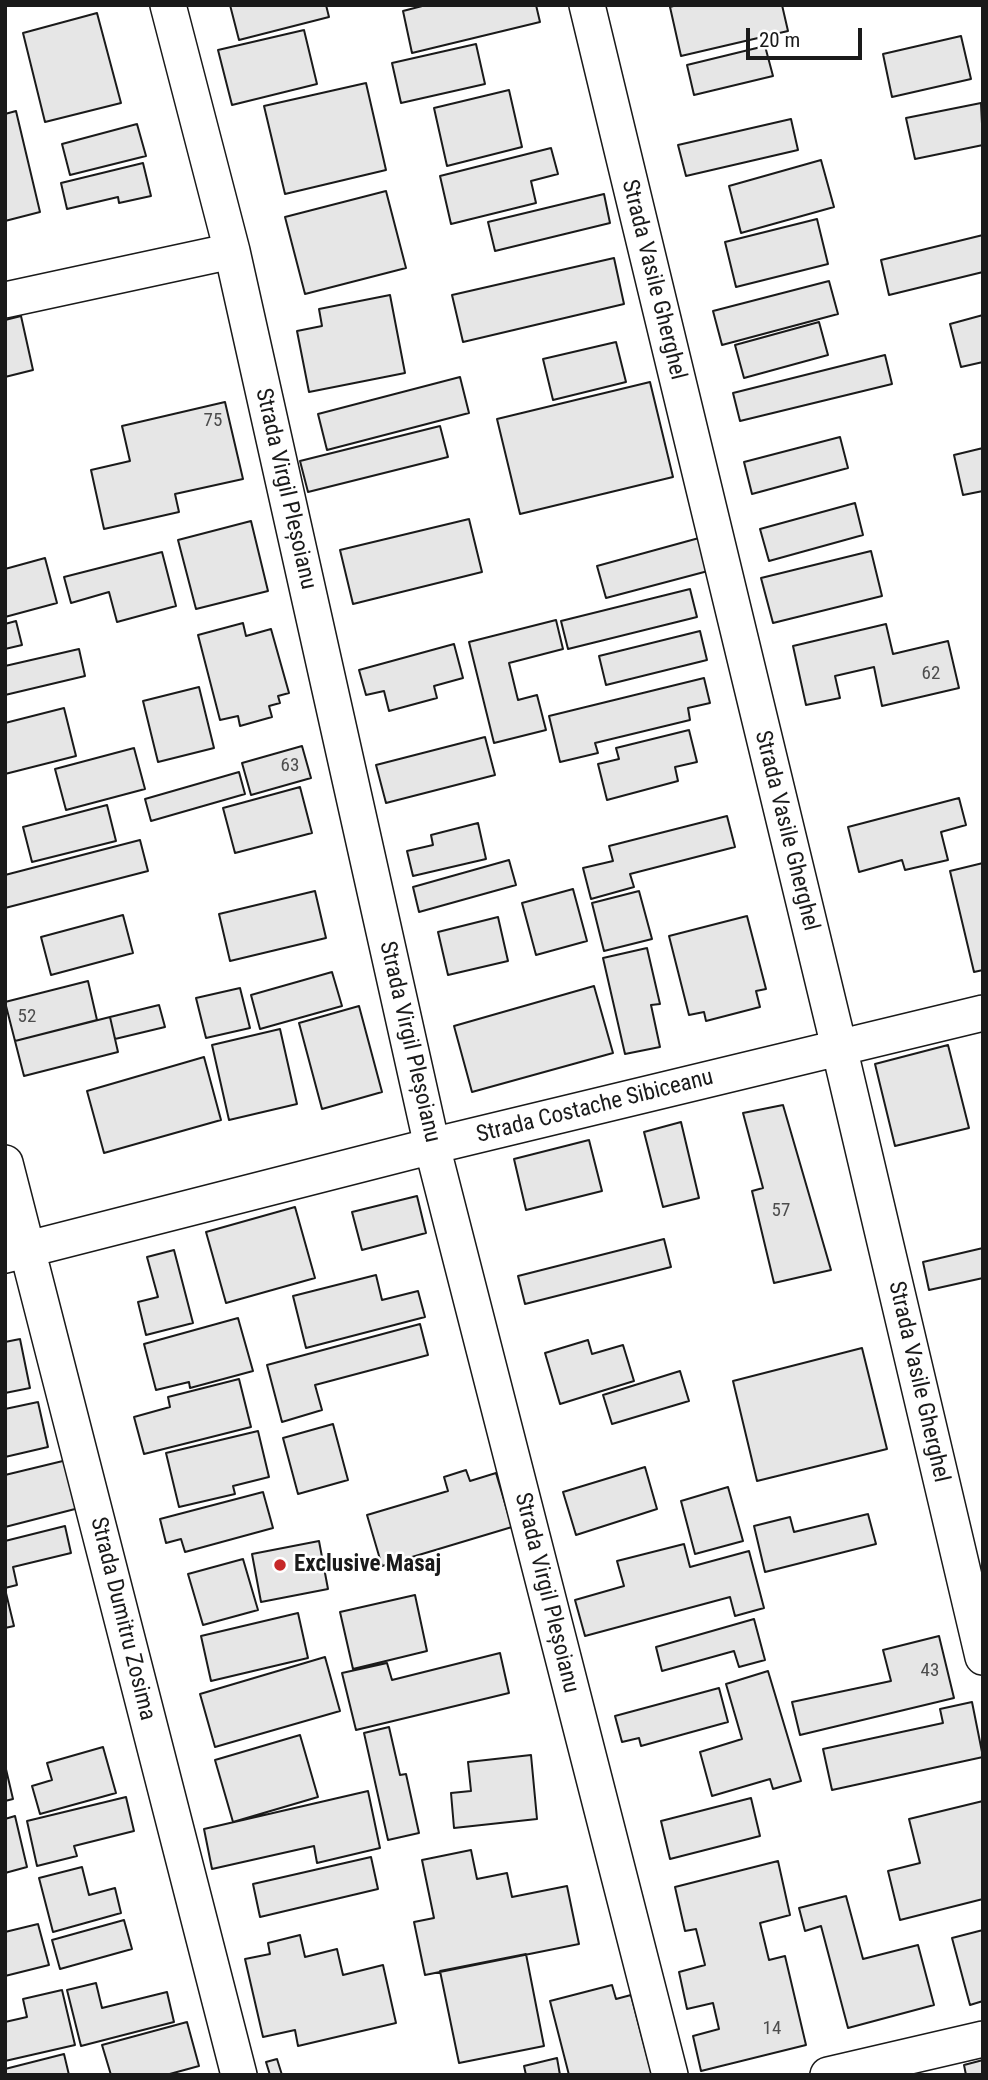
<!DOCTYPE html>
<meta charset="utf-8">
<style>
body{margin:0}
#map{position:relative;width:988px;height:2080px;overflow:hidden;background:#fff;font-family:"Roboto Condensed",sans-serif}
canvas{display:block}
.frame{position:absolute;inset:0;border:7px solid #1a1a1a;pointer-events:none}
.scale{position:absolute;left:746px;top:28px;width:116px;height:32px;box-sizing:border-box;border:4px solid #1a1a1a;border-top:0;padding-left:9px;font-size:21px;line-height:24px;white-space:nowrap;color:#1a1a1a;-webkit-text-stroke:5px #fff;paint-order:stroke}
</style>
<div id="map">
<canvas width="988" height="2080"></canvas>
<div class="frame"></div>
<div class="scale">20 m</div>
</div>
<script>
const context = document.querySelector('canvas').getContext('2d');
context.lineJoin = 'round';
function fill(path, color) { context.fillStyle = color; context.fill(path, 'evenodd'); }
const shape = rows => new Path2D(rows.map(r => 'M' + r).join(''));
function strokePath(path, color, width, dash) { context.strokeStyle = color; context.lineWidth = width; context.lineCap = dash ? 'butt' : 'round'; context.setLineDash(dash || []); context.stroke(path); }
function label(font, color, halo, rows, align = 'center') {
  context.font = font + ' "Roboto Condensed",sans-serif'; context.lineWidth = 5; context.setLineDash([]); context.textBaseline = 'middle'; context.strokeStyle = halo; context.fillStyle = color; for (const [text, x, y, turn = 0] of rows) {
    context.save(); context.translate(x, y); context.rotate((+turn || 0) * Math.PI / 180); context.textAlign = isNaN(turn) ? turn : align; if (halo) context.strokeText(text, 0, 0); context.fillText(text, 0, 0); context.restore();
  }
}
const building = shape([
 [230,5,326,5,329,17,239,40,230,5],
 [426,5,536,5,540,22,412,53,403,11,426,5],
 [677,5,782,5,788,31,681,56,670,7,677,5],
 [97,13,121,103,45,122,23,33,97,13],
 [304,30,317,84,232,105,218,50,304,30],
 [961,36,971,79,892,97,883,54,961,36],
 [476,44,485,84,401,103,392,63,476,44],
 [765,46,773,76,694,95,687,65,765,46],
 [366,83,386,170,285,194,264,106,366,83],
 [509,90,522,147,447,166,434,108,509,90],
 [981,103,983,145,915,159,906,118,981,103],
 [16,111,40,212,5,221,5,114,16,111],
 [791,119,798,150,686,176,678,145,791,119],
 [137,124,146,156,70,175,62,144,137,124],
 [551,148,558,174,531,181,536,203,451,224,440,176,551,148],
 [821,160,834,207,741,233,729,186,821,160],
 [143,163,151,196,119,203,118,197,67,209,61,183,143,163],
 [386,191,406,268,305,294,285,217,386,191],
 [604,194,610,223,495,251,488,222,604,194],
 [817,219,828,264,736,287,725,242,817,219],
 [983,235,983,272,889,295,881,260,983,235],
 [614,258,624,304,463,342,452,295,614,258],
 [829,281,838,314,722,345,713,311,829,281],
 [390,295,405,373,309,392,297,331,322,326,319,309,390,295],
 [983,315,983,362,961,367,950,324,983,315],
 [21,316,33,370,5,377,5,320,21,316],
 [819,322,828,355,744,378,735,345,819,322],
 [616,342,626,382,553,400,543,359,616,342],
 [885,355,892,384,740,421,733,393,885,355],
 [460,377,469,413,327,450,318,414,460,377],
 [650,382,673,477,520,514,497,419,650,382],
 [225,402,243,479,175,494,179,512,104,529,91,470,130,461,122,426,225,402],
 [440,426,448,457,308,492,300,461,440,426],
 [840,437,848,468,752,494,744,462,840,437],
 [983,448,983,491,963,495,954,455,983,448],
 [855,503,863,535,769,561,760,529,855,503],
 [469,519,482,572,353,604,340,550,469,519],
 [251,521,268,591,196,609,178,540,251,521],
 [699,538,708,571,606,598,597,566,699,538],
 [871,551,882,596,773,623,761,578,871,551],
 [162,552,176,606,117,622,109,592,71,603,64,577,162,552],
 [45,558,57,603,5,617,5,569,45,558],
 [690,589,697,617,568,649,561,621,690,589],
 [556,620,563,649,509,663,518,700,537,695,546,730,494,743,469,642,556,620],
 [16,621,22,645,5,649,5,624,16,621],
 [243,623,246,636,271,629,289,693,278,696,280,703,269,706,272,717,240,726,238,716,220,720,198,635,243,623],
 [886,624,893,654,948,641,959,688,882,706,874,667,835,676,840,698,806,705,793,646,886,624],
 [700,631,707,660,606,685,599,656,700,631],
 [454,644,463,678,434,686,437,698,389,711,384,691,366,695,359,670,454,644],
 [79,649,85,676,5,695,5,666,79,649],
 [704,678,710,703,688,708,690,720,595,743,598,753,560,762,549,716,704,678],
 [199,687,214,748,158,762,143,701,199,687],
 [64,708,76,756,5,774,5,723,64,708],
 [689,730,697,762,675,767,678,781,607,800,598,764,619,759,616,748,689,730],
 [485,737,495,775,386,803,376,765,485,737],
 [302,746,311,778,251,795,242,763,302,746],
 [134,748,145,789,66,810,55,769,134,748],
 [239,772,245,794,151,821,145,799,239,772],
 [300,787,312,833,235,853,223,808,300,787],
 [959,798,966,825,941,832,948,860,905,870,902,860,859,872,848,827,959,798],
 [107,805,116,841,32,862,23,827,107,805],
 [727,816,735,847,630,874,634,887,591,899,583,868,613,861,609,846,727,816],
 [478,823,486,859,413,876,407,851,433,845,431,835,478,823],
 [140,840,148,871,5,908,5,875,140,840],
 [509,860,516,885,419,912,413,887,509,860],
 [983,863,983,970,974,972,950,871,983,863],
 [573,889,587,941,536,955,522,903,573,889],
 [315,891,326,938,230,961,219,914,315,891],
 [639,891,652,939,604,951,592,903,639,891],
 [123,915,133,953,51,975,41,937,123,915],
 [747,916,766,989,756,991,760,1007,706,1021,704,1012,689,1015,669,936,747,916],
 [498,917,508,961,448,975,438,932,498,917],
 [647,948,660,1004,651,1005,660,1047,625,1054,603,958,647,948],
 [332,972,342,1006,260,1029,251,995,332,972],
 [88,981,97,1020,15,1041,5,1002,88,981],
 [594,986,613,1053,472,1092,454,1026,594,986],
 [240,988,250,1028,206,1038,196,998,240,988],
 [159,1005,165,1027,115,1039,110,1017,159,1005],
 [359,1006,382,1092,322,1109,299,1023,359,1006],
 [110,1017,118,1052,24,1076,15,1041,110,1017],
 [280,1029,297,1104,229,1120,212,1045,280,1029],
 [948,1045,969,1128,895,1146,875,1064,948,1045],
 [204,1057,221,1120,104,1153,87,1091,204,1057],
 [783,1105,831,1270,774,1283,752,1191,763,1188,743,1113,783,1105],
 [681,1122,699,1198,663,1207,644,1132,681,1122],
 [589,1140,602,1191,526,1210,514,1159,589,1140],
 [417,1196,426,1233,362,1250,352,1212,417,1196],
 [295,1207,315,1278,226,1303,206,1232,295,1207],
 [664,1239,671,1267,525,1304,518,1276,664,1239],
 [983,1248,983,1278,929,1290,923,1262,983,1248],
 [174,1250,193,1323,146,1335,138,1302,158,1297,147,1257,174,1250],
 [376,1275,382,1300,418,1291,425,1317,306,1348,293,1296,376,1275],
 [238,1318,253,1371,190,1388,189,1382,156,1390,144,1344,238,1318],
 [420,1324,428,1355,315,1385,322,1410,282,1422,267,1365,420,1324],
 [20,1339,30,1388,5,1393,5,1342,20,1339],
 [588,1340,592,1354,623,1345,634,1381,560,1404,545,1353,588,1340],
 [862,1348,887,1449,757,1481,733,1381,862,1348],
 [680,1371,689,1401,612,1424,603,1395,680,1371],
 [239,1379,251,1427,144,1454,134,1417,170,1407,168,1397,239,1379],
 [38,1402,48,1447,5,1457,5,1409,38,1402],
 [333,1424,348,1480,298,1494,283,1438,333,1424],
 [258,1431,269,1477,233,1486,235,1494,179,1507,166,1453,258,1431],
 [67,1460,79,1508,5,1527,5,1475,67,1460],
 [645,1467,657,1509,576,1535,563,1492,645,1467],
 [466,1470,470,1481,496,1473,512,1527,382,1566,367,1515,448,1491,444,1477,466,1470],
 [728,1487,743,1541,695,1554,681,1501,728,1487],
 [263,1492,273,1528,185,1552,181,1539,166,1543,160,1519,263,1492],
 [868,1514,876,1544,765,1572,754,1526,790,1517,794,1532,868,1514],
 [65,1526,71,1553,13,1567,17,1585,5,1588,5,1541,65,1526],
 [319,1541,328,1589,261,1602,252,1554,319,1541],
 [684,1544,690,1567,749,1551,764,1608,735,1616,730,1597,585,1636,575,1600,624,1586,617,1561,684,1544],
 [243,1559,258,1610,203,1625,188,1574,243,1559],
 [5,1589,14,1626,5,1628,5,1589],
 [415,1595,427,1651,353,1669,340,1612,415,1595],
 [298,1613,308,1658,211,1681,201,1636,298,1613],
 [754,1619,765,1660,739,1667,734,1651,662,1671,656,1647,754,1619],
 [939,1636,954,1698,800,1735,792,1702,891,1681,883,1650,939,1636],
 [500,1653,509,1693,356,1730,342,1673,387,1663,392,1680,500,1653],
 [325,1657,340,1711,215,1747,200,1694,325,1657],
 [768,1671,801,1781,773,1789,770,1779,712,1796,700,1752,742,1739,726,1684,768,1671],
 [719,1688,728,1722,641,1746,639,1738,622,1742,615,1716,719,1688],
 [972,1702,983,1757,832,1790,823,1749,943,1723,940,1709,972,1702],
 [389,1727,400,1775,406,1774,419,1833,388,1840,364,1733,389,1727],
 [300,1735,318,1797,233,1822,215,1760,300,1735],
 [103,1747,116,1793,40,1814,32,1786,52,1780,47,1763,103,1747],
 [531,1755,537,1819,454,1828,451,1793,471,1791,468,1762,531,1755],
 [5,1765,13,1799,5,1801,5,1765],
 [368,1791,380,1848,317,1863,314,1846,212,1869,204,1829,368,1791],
 [126,1797,134,1831,74,1846,77,1856,37,1866,27,1821,126,1797],
 [751,1798,760,1836,670,1859,661,1821,751,1798],
 [983,1801,983,1899,900,1920,888,1871,920,1863,909,1819,983,1801],
 [15,1816,27,1867,5,1873,5,1819,15,1816],
 [471,1850,477,1879,507,1873,512,1897,567,1886,579,1944,425,1975,414,1922,434,1918,422,1860,471,1850],
 [371,1857,378,1889,260,1917,253,1884,371,1857],
 [778,1861,790,1915,760,1923,769,1960,785,1956,806,2045,701,2071,693,2036,719,2029,713,2003,687,2009,679,1972,705,1965,696,1929,685,1931,675,1887,778,1861],
 [82,1867,89,1895,115,1888,121,1913,53,1932,39,1878,82,1867],
 [846,1896,863,1959,918,1945,934,2005,848,2028,821,1926,805,1931,799,1908,846,1896],
 [124,1920,132,1949,60,1969,52,1940,124,1920],
 [38,1924,49,1965,5,1976,5,1932,38,1924],
 [983,1930,983,2001,970,2005,952,1938,983,1930],
 [300,1935,305,1957,337,1949,343,1975,383,1965,396,2023,298,2046,295,2030,263,2037,245,1959,270,1954,268,1943,300,1935],
 [526,1954,544,2046,459,2063,440,1971,526,1954],
 [96,1983,102,2008,167,1992,174,2022,81,2046,67,1990,96,1983],
 [612,1985,616,1999,631,1995,652,2075,569,2075,550,2001,612,1985],
 [62,1990,75,2045,5,2061,5,2022,27,2017,23,1999,62,1990],
 [187,2022,199,2066,166,2075,111,2075,102,2045,187,2022],
 [64,2054,69,2075,5,2075,5,2069,64,2054],
 [557,2058,560,2075,526,2075,524,2066,557,2058],
 [277,2059,282,2075,270,2075,266,2062,277,2059],
 [983,2060,983,2075,966,2075,964,2065,983,2060]
]);
const minor = shape([
 [168,5,232,251,432,1146,670,2075],
 [587,5,839,1047,983,1657],
 [5,300,232,251],
 [5,1163,239,2075],
 [5,1255,432,1146,983,1013],
 [828,2075,983,2039]
]);
const markers = [
 [280,1565,7,"#c62828"]
];
const numberNames = [
 ["75",213,421],
 ["62",931,674],
 ["63",290,766],
 ["52",27,1017],
 ["57",781,1211],
 ["43",930,1671],
 ["14",772,2029]
];
const streetNames = [
 ["Strada Vasile Gherghel",653,280,76],
 ["Strada Virgil Pleșoianu",285,489,77],
 ["Strada Vasile Gherghel",786,831,76],
 ["Strada Virgil Pleșoianu",409,1042,77],
 ["Strada Costache Sibiceanu",595,1107,-14],
 ["Strada Vasile Gherghel",918,1382,77],
 ["Strada Virgil Pleșoianu",546,1593,76],
 ["Strada Dumitru Zosima",122,1619,76]
];
const poiNames = [
 ["Exclusive Masaj",294,1565]
];
fill(building, '#e6e6e6');
strokePath(building, '#1a1a1a', 2);
strokePath(minor, '#1a1a1a', 38);
strokePath(minor, '#fff', 35);
for (const [x, y, r, color] of markers) { const dot = new Path2D(); dot.arc(x, y, r, 0, 2 * Math.PI); context.fillStyle = color; context.fill(dot); strokePath(dot, '#fff', 2.5); }
label('19px', '#4d4d4d', null, numberNames);
label('23px', '#1a1a1a', '#fff', streetNames);
label('bold 23px', '#1a1a1a', '#fff', poiNames, 'left');
</script>
